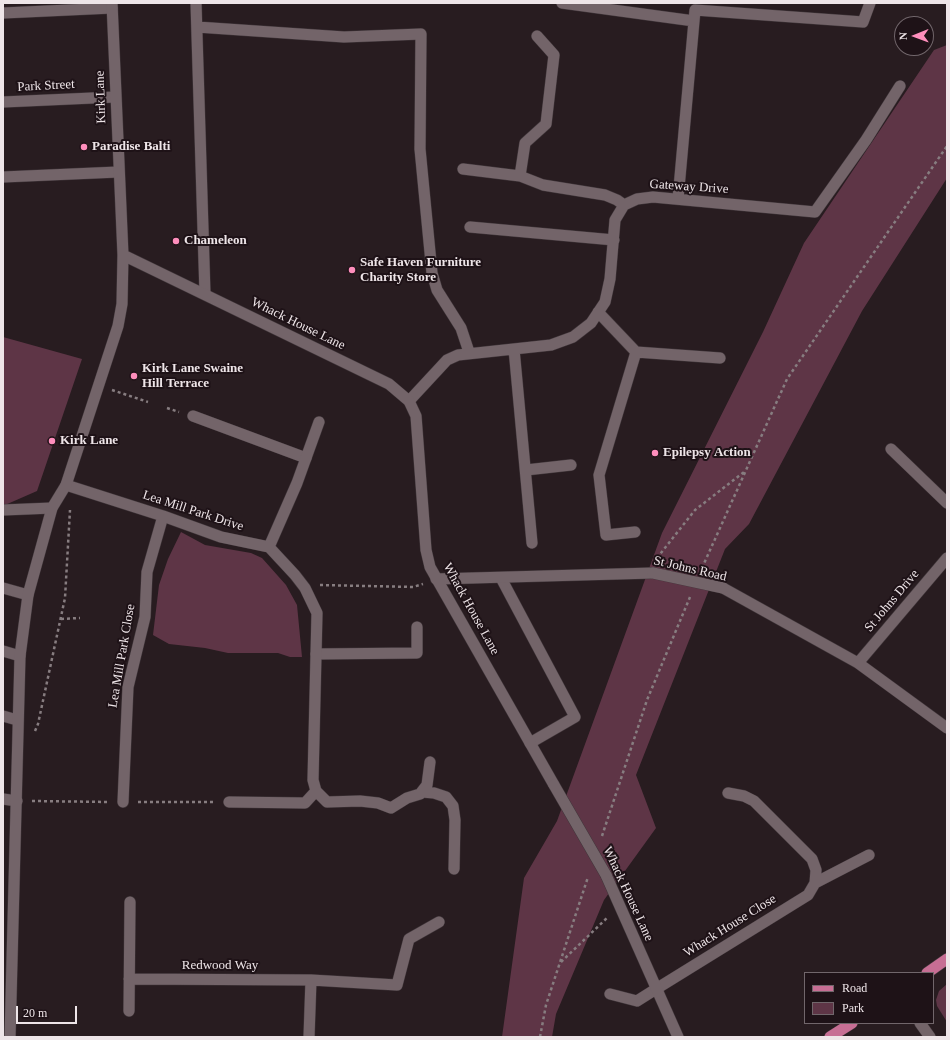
<!DOCTYPE html>
<style>
body{margin:0}
#map{position:relative;width:950px;height:1040px;overflow:hidden;background:#281c20;font-family:Georgia,serif}
canvas{display:block}
.frame{position:absolute;inset:0;border:4px solid #eee5e8;pointer-events:none}
.legend{position:absolute;left:804px;top:972px;width:130px;height:52px;box-sizing:border-box;background:#1e1217;border:1px solid #71666b;margin:0;padding:5px 7px;list-style:none;font-size:12px;color:#eee5e8}
.legend li{display:flex;align-items:center;gap:8px;height:20px}
.legend b{width:20px;border:1px solid #71666b}
.north{position:absolute;left:894px;top:16px;width:40px;height:40px;box-sizing:border-box;background:#1e1217;border:1px solid #71666b;border-radius:50%;rotate:269deg;font-size:11px;font-weight:700;line-height:16px;text-align:center;color:#eee5e8}
.north::after{content:'';display:block;margin:auto;width:14px;height:18px;background:#fe8ebc;clip-path:polygon(50% 0,100% 100%,50% 72%,0 100%)}
.scale{position:absolute;left:16px;top:1006px;width:61px;height:18px;box-sizing:border-box;border:2px solid #eee5e8;border-top:0;padding-left:5px;font-size:12px;line-height:14px;white-space:nowrap;color:#eee5e8;-webkit-text-stroke:3px #1e1217;paint-order:stroke}
</style>
<div id="map">
<canvas width="950" height="1040"></canvas>
<div class="frame"></div>
<ul class="legend">
<li><b style="height:5px;background:#c76e94"></b>Road</li>
<li><b style="height:11px;background:#5e3546"></b>Park</li>
</ul>
<div class="north">N</div>
<div class="scale">20 m</div>
</div>
<script>
const context = document.querySelector('canvas').getContext('2d');
context.lineJoin = 'round';
function fill(path, color) { context.fillStyle = color; context.fill(path, 'evenodd'); }
const shape = rows => new Path2D(rows.map(r => 'M' + r).join(''));
function strokePath(path, color, width, dash) { context.strokeStyle = color; context.lineWidth = width; context.lineCap = dash ? 'butt' : 'round'; context.setLineDash(dash || []); context.stroke(path); }
function label(font, color, halo, rows, align = 'center') {
  context.font = font + ' Georgia,serif'; context.lineWidth = 4; context.setLineDash([]); context.textBaseline = 'middle'; context.strokeStyle = halo; context.fillStyle = color; for (const [text, x, y, turn = 0] of rows) {
    context.save(); context.translate(x, y); context.rotate((+turn || 0) * Math.PI / 180); context.textAlign = isNaN(turn) ? turn : align; if (halo) context.strokeText(text, 0, 0); context.fillText(text, 0, 0); context.restore();
  }
}
const green = shape([
 [947,45,947,178,862,311,749,524,725,549,636,775,656,828,604,900,556,1014,552,1037,502,1037,524,878,557,821,662,533,763,332,804,243,934,50],
 [3,337,82,359,37,491,5,505,3,504],
 [181,532,205,545,251,553,262,558,286,585,297,605,302,657,290,657,278,653,228,653,205,648,169,644,153,635,159,585,168,559],
 [947,984,947,1022,937,1006,936,1000,939,991]
]);
const path = shape([
 [112,390,148,402],
 [167,408,179,412],
 [657,558,695,510,744,472],
 [702,568,787,379,947,146],
 [320,585,413,587,423,584],
 [61,619,80,618],
 [35,731,38,724,65,598,70,510],
 [32,801,109,802],
 [138,802,215,802],
 [602,836,647,700,690,597],
 [561,962,608,917],
 [540,1037,546,1005,588,877]
]);
const service = shape([
 [196,3,205,294],
 [562,3,694,21],
 [197,27,344,37,421,34,420,149,432,273,437,290,461,328,469,352],
 [463,169,520,176,543,185,605,195,617,200,624,205],
 [520,176,525,143,546,124,554,55,537,36],
 [678,199,695,10,863,22,870,3],
 [470,227,614,240],
 [598,312,636,352],
 [514,349,532,543],
 [409,401,447,360,458,355,551,345,573,337,591,323,605,302,610,279,615,220,624,205,637,199,653,197,815,212,866,140,900,86],
 [193,416,306,458],
 [526,470,571,465],
 [635,532,606,535,599,475,636,352,720,358],
 [501,578,575,717,530,743],
 [316,654,417,653,417,627],
 [3,716,17,720],
 [610,994,637,1001,656,989]
]);
const minor = shape([
 [3,13,112,8],
 [3,102,115,97],
 [3,177,118,172],
 [891,449,947,503],
 [66,485,163,516,221,537,269,547,295,575,305,588,317,613,313,780,316,791,327,802,360,801,378,803,391,808,407,798,420,794,427,785,430,762],
 [3,510,52,508],
 [269,547,297,483,319,422],
 [436,579,653,573],
 [3,588,28,595],
 [723,588,858,663,947,728],
 [3,651,20,656],
 [858,663,947,558],
 [422,792,434,793,446,797,453,806,455,820,454,869],
 [3,799,17,801],
 [123,802,128,687,145,617,147,572,163,516],
 [229,802,305,803,316,791],
 [815,883,869,855],
 [129,979,311,980,397,985,409,939,439,922],
 [656,989,808,895,815,883,816,870,812,859,754,801,744,796,728,793],
 [129,1011,130,902],
 [920,1023,930,1037],
 [309,1037,311,980]
]);
const tertiary = shape([
 [123,255,389,384,409,401,416,416,426,550,430,567,554,785],
 [606,875,678,1037],
 [10,1037,20,656,28,595,52,508,66,485,118,326,122,304,123,255,112,3]
]);
const primary = shape([
 [927,973,947,959],
 [830,1037,852,1023]
]);
const minorBridge = shape([
 [653,573,723,588]
]);
const tertiaryBridge = shape([
 [554,785,606,875]
]);
const markers = [
 [84,147,4,"#fe8ebc"],
 [176,241,4,"#fe8ebc"],
 [352,270,4,"#fe8ebc"],
 [134,376,4,"#fe8ebc"],
 [52,441,4,"#fe8ebc"],
 [655,453,4,"#fe8ebc"]
];
const streetNames = [
 ["Park Street",46,86,-3],
 ["Kirk Lane",101,97,-92],
 ["Gateway Drive",689,187,4],
 ["Whack House Lane",298,324,26],
 ["Lea Mill Park Drive",193,511,18],
 ["St Johns Road",690,569,13],
 ["St Johns Drive",892,601,-50],
 ["Whack House Lane",471,609,61],
 ["Lea Mill Park Close",122,656,-80],
 ["Whack House Lane",628,894,65],
 ["Whack House Close",730,926,-32],
 ["Redwood Way",220,966]
];
const poiNames = [
 ["Paradise Balti",92,147],
 ["Chameleon",184,241],
 ["Safe Haven Furniture",360,263],
 ["Charity Store",360,278],
 ["Kirk Lane Swaine",142,369],
 ["Hill Terrace",142,384],
 ["Kirk Lane",60,441],
 ["Epilepsy Action",663,453]
];
fill(green, '#5e3546');
strokePath(service, '#41373b', 12);
strokePath(minor, '#41373b', 12);
strokePath(tertiary, '#41373b', 12);
strokePath(primary, '#41373b', 12);
strokePath(path, '#877d80', 2.5, [3, 3]);
strokePath(service, '#736469', 11);
strokePath(minor, '#736469', 11);
strokePath(tertiary, '#736469', 11);
strokePath(primary, '#c76e94', 11);
strokePath(minorBridge, '#41373b', 12, []);
strokePath(tertiaryBridge, '#41373b', 12, []);
strokePath(minorBridge, '#736469', 11);
strokePath(tertiaryBridge, '#736469', 11);
for (const [x, y, r, color] of markers) { const dot = new Path2D(); dot.arc(x, y, r, 0, 2 * Math.PI); context.fillStyle = color; context.fill(dot); strokePath(dot, '#1e1217', 1.5); }
label('13px', '#eee5e8', '#1e1217', streetNames);
label('bold 13px', '#eee5e8', '#1e1217', poiNames, 'left');
</script>
